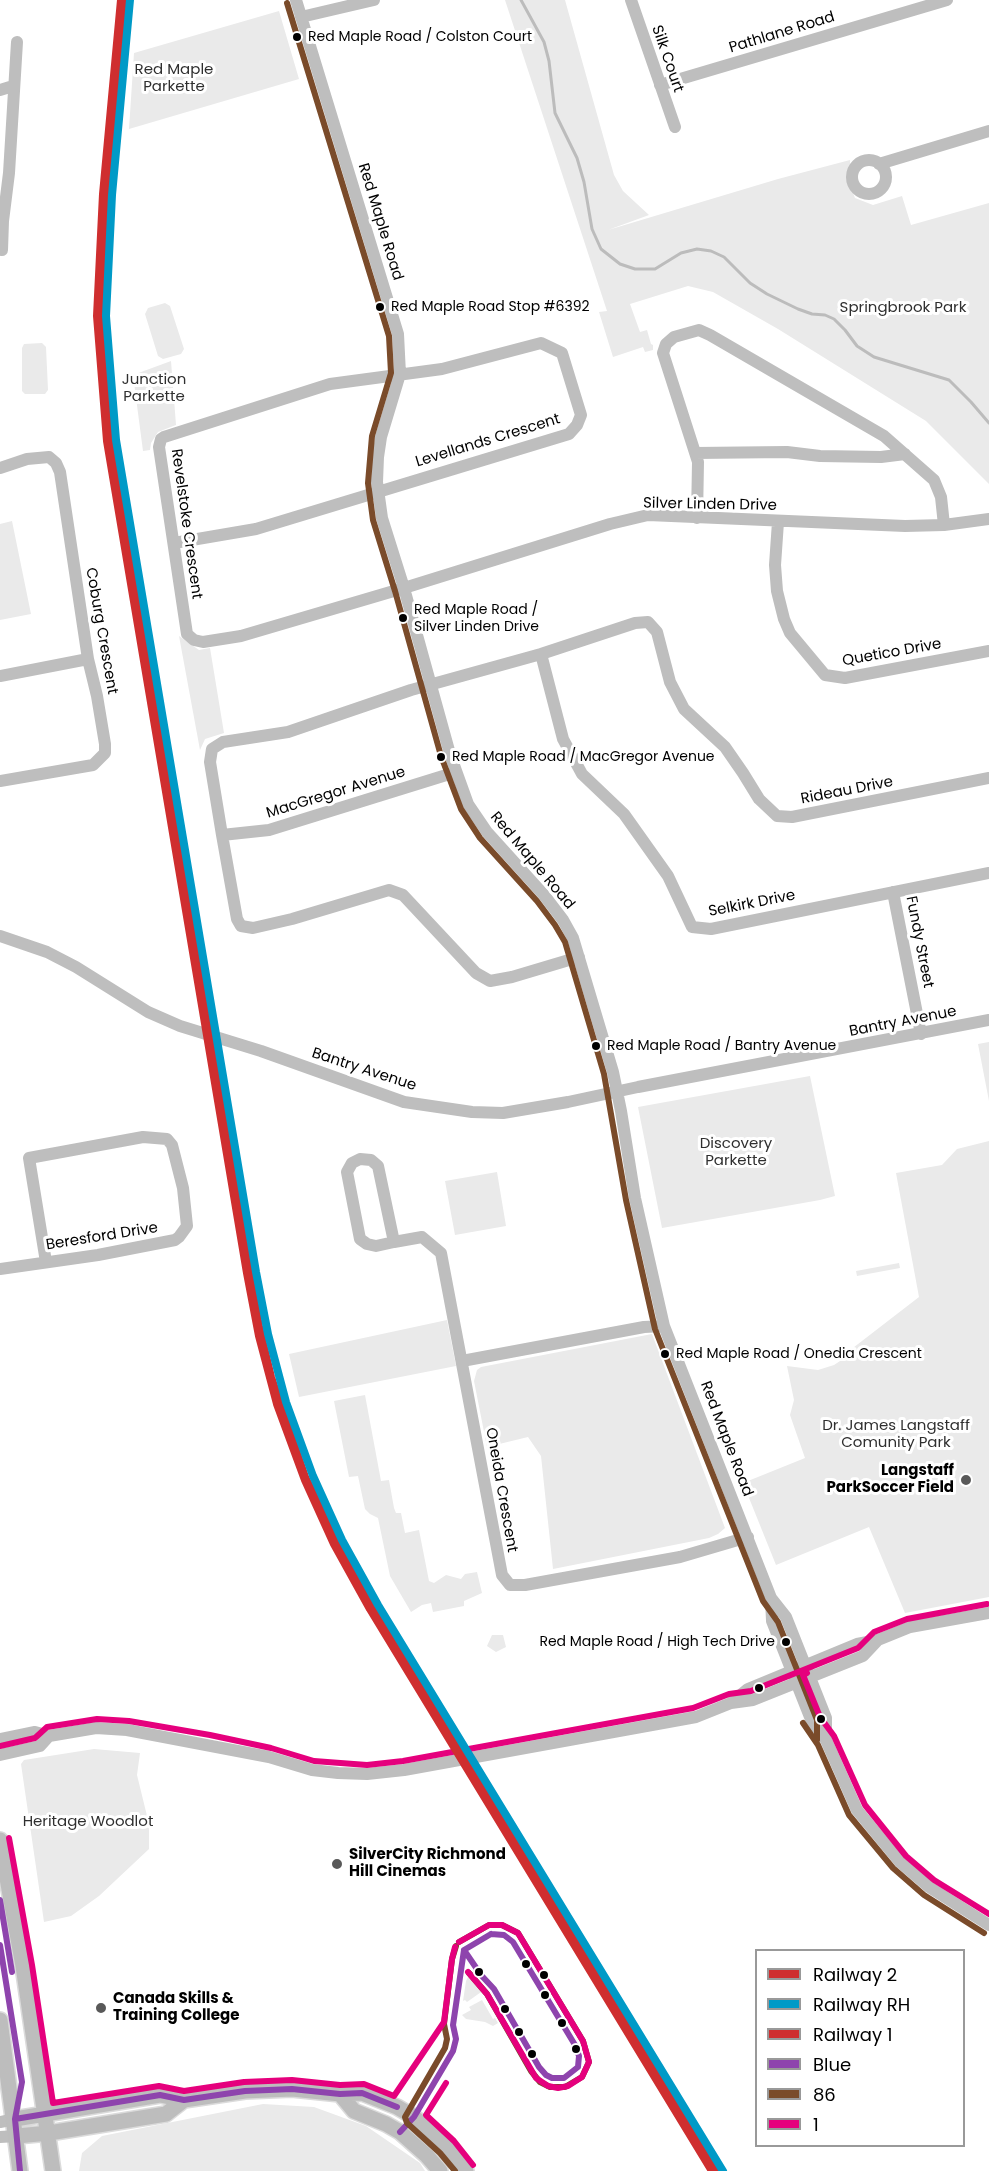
<!DOCTYPE html>
<style>
body{margin:0}
#map{position:relative;width:989px;height:2171px;overflow:hidden;background:#fff;font-family:Poppins,sans-serif}
canvas{display:block}
.legend{position:absolute;left:755px;top:1949px;width:210px;height:198px;box-sizing:border-box;background:#fff;border:2px solid #999;margin:0;padding:8px 10px;list-style:none;font-size:18px;color:#000}
.legend li{display:flex;align-items:center;gap:12px;height:30px}
.legend b{width:30px;border:2px solid #999}
</style>
<div id="map">
<canvas width="989" height="2171"></canvas>
<ul class="legend">
<li><b style="height:8px;background:#cf2e2f"></b>Railway 2</li>
<li><b style="height:8px;background:#009ac7"></b>Railway RH</li>
<li><b style="height:8px;background:#cf2e2f"></b>Railway 1</li>
<li><b style="height:8px;background:#8e44ad"></b>Blue</li>
<li><b style="height:8px;background:#7a4b2a"></b>86</li>
<li><b style="height:8px;background:#e5007d"></b>1</li>
</ul>
</div>
<script>
const context = document.querySelector('canvas').getContext('2d');
context.lineJoin = 'round';
function fill(path, color) { context.fillStyle = color; context.fill(path, 'evenodd'); }
const shape = rows => new Path2D(rows.map(r => 'M' + r).join(''));
function strokePath(path, color, width, dash) { context.strokeStyle = color; context.lineWidth = width; context.lineCap = dash ? 'butt' : 'round'; context.setLineDash(dash || []); context.stroke(path); }
function label(font, color, halo, rows, align = 'center') {
  context.font = font + ' Poppins,sans-serif'; context.lineWidth = 6; context.setLineDash([]); context.textBaseline = 'middle'; context.strokeStyle = halo; context.fillStyle = color; for (const [text, x, y, turn = 0] of rows) {
    context.save(); context.translate(x, y); context.rotate((+turn || 0) * Math.PI / 180); context.textAlign = isNaN(turn) ? turn : align; if (halo) context.strokeText(text, 0, 0); context.fillText(text, 0, 0); context.restore();
  }
}
const green = shape([
 [505,0,565,0,614,175,623,191,649,215,608,230,778,179,850,160,850,185,855,198,873,205,902,196,911,225,989,203,989,484,926,421,778,329,713,292,688,286,630,304,640,332,647,330,651,344,653,345,653,350,645,352,643,347,613,357,599,312,607,311],
 [279,11,299,79,129,129,134,53],
 [165,303,170,306,184,349,181,354,163,359,158,356,145,314,148,308],
 [42,343,46,347,48,390,45,394,25,394,22,391,22,348,24,344],
 [171,361,176,425,158,432,151,443,150,450,143,451,133,375],
 [12,521,31,614,0,620,0,524],
 [179,636,199,650,210,648,224,733,205,739,200,750],
 [989,1042,989,1101,978,1044],
 [810,1076,835,1196,820,1200,662,1228,638,1107],
 [989,1141,989,1597,905,1613,869,1527,776,1565,743,1483,805,1458,790,1415,794,1400,787,1366,818,1370,834,1365,849,1355,849,1351,919,1297,896,1173,942,1165,957,1149],
 [497,1172,506,1226,455,1235,445,1181],
 [899,1263,900,1268,857,1276,856,1271],
 [447,1320,456,1366,299,1397,289,1354],
 [652,1334,725,1528,718,1534,709,1538,553,1569,541,1456,528,1437,487,1447,474,1381,477,1370,481,1367],
 [365,1395,381,1481,389,1480,394,1508,396,1513,401,1513,405,1533,419,1530,429,1581,434,1583,446,1575,461,1579,465,1574,477,1572,482,1593,464,1601,464,1606,433,1612,431,1603,422,1605,411,1612,390,1576,378,1518,370,1514,365,1509,358,1476,349,1477,334,1401],
 [492,1635,503,1635,506,1647,496,1652,487,1646],
 [94,1749,140,1753,137,1775,149,1824,149,1849,99,1896,71,1916,44,1922,21,1764,24,1760],
 [475,1976,484,1990,467,2002,465,2000,463,2001,466,1981,468,1977],
 [482,2000,493,2019,495,2018,498,2023,493,2026,485,2022,466,2019,462,2015,471,2010,469,2007],
 [263,2104,314,2107,366,2126,420,2163,425,2171,79,2171,82,2153,102,2136]
]);
const stream = shape([
 [521,0,544,42,549,61,555,113,577,158,584,182,592,229,601,249,620,264,635,269,655,269,681,253,697,249,711,251,724,257,750,283,767,294,798,309,812,314,825,315,834,319,845,330,857,346,874,357,949,380,971,402,989,423]
]);
const minor = shape([
 [296,0,398,334,400,374,381,437,378,457,377,482,382,518,404,588,450,754,468,804,487,832,544,895,563,920,573,938,613,1072,621,1111,635,1198,664,1326,771,1598,786,1617,826,1718,826,1740],
 [631,0,675,127],
 [301,17,374,0],
 [660,85,947,0],
 [0,90,13,86],
 '852 177a17 17 0 1 1 34 0a17 17 0 1 1-34 0Z',
 [879,164,989,131],
 [0,225,3,221,9,173,17,42],
 [2,250,3,221],
 [695,453,787,452,820,456,881,457,905,454],
 [0,468,27,459,49,457,56,463,60,472,88,659,97,696,105,744,105,753,93,765,0,781],
 [697,518,698,462,663,353,666,344,674,337,699,330,710,335,884,436,934,480,941,497,944,525],
 [778,522,775,565,777,591,784,619,790,633,825,675,845,678,989,651],
 [174,543,256,529,569,434,577,425,581,415,562,353,541,343,442,369,330,384,164,437,161,439,159,447,187,634,194,640,203,642,241,636,404,588,610,524,648,515,905,526,944,525,989,519],
 [541,654,563,739,582,774,624,814,668,876,692,927,711,929,989,873],
 [0,676,88,659],
 [222,835,269,830,456,772],
 [893,892,921,1034],
 [0,936,47,952,76,967,148,1012,180,1026,261,1051,404,1102,472,1112,503,1113,568,1102,638,1087,989,1020],
 [579,957,512,977,490,981,476,973,403,895,389,890,292,919,253,928,241,926,237,919,222,835,210,762,212,749,223,742,288,732,411,690,541,654,635,623,648,622,657,632,670,682,684,709,725,747,743,773,759,799,777,816,792,817,989,778],
 [394,1242,378,1166,371,1160,360,1159,352,1163,347,1172,360,1239,367,1244,376,1246,394,1242,422,1237,441,1253,502,1575,510,1585,525,1585,680,1557,748,1537],
 [0,1269,98,1255,175,1240,179,1237,187,1226,183,1188,172,1145,167,1139,143,1137,29,1158,46,1262],
 [462,1361,644,1327,664,1326],
 [771,1599,772,1621,812,1722,826,1740,857,1810,900,1862,929,1887,989,1925],
 [731,1703,748,1689,857,1644,878,1640,910,1627,989,1613],
 [0,1739,35,1732,49,1736,96,1728,127,1730,269,1757,312,1770,338,1773,367,1774,404,1770,696,1717,731,1703,753,1700,863,1656,878,1640],
 [0,1755,40,1746,49,1736],
 [0,2122,15,2119],
 [0,2137,17,2136]
]);
const major = shape([
 [0,1840,23,1966,53,2171],
 [0,2020,20,2171],
 [340,2094,354,2111,386,2124,400,2132,427,2156,440,2171],
 [15,2119,160,2095,184,2100,245,2091,292,2089,340,2094,362,2093,397,2107,414,2117,447,2147,466,2171],
 [17,2136,49,2133,166,2114,184,2100]
]);
const bus1 = shape([
 [0,1900,12,1972],
 [491,1934,504,1935,513,1942,575,2045,579,2056,578,2067,564,2078,552,2078,546,2075,539,2067,494,1989,481,1975,464,1950,491,1934],
 [0,1945,22,2082,15,2119,20,2171],
 [15,2119,160,2095,184,2100,245,2091,292,2089,340,2094,362,2093,397,2107],
 [400,2132,414,2117,453,2051,456,2039,453,2025,464,1950]
]);
const bus2 = shape([
 [287,3,389,336,391,373,372,436,368,483,373,520,395,591,441,756,461,809,480,838,537,901,555,925,565,942,604,1074,626,1200,655,1329,763,1601,778,1622,817,1720,817,1740],
 [803,1723,818,1745,849,1815,893,1868,924,1895,984,1933],
 [459,1942,489,1925,502,1925,518,1933,583,2041,589,2062,582,2077,565,2087,550,2087,540,2082,531,2071,487,1994,469,1973],
 [455,2171,440,2153,407,2123,405,2117,445,2048,447,2039,444,2024,452,1959,456,1946]
]);
const bus3 = shape([
 [807,1673,803,1675,820,1717,834,1736,865,1805,906,1856,934,1880,989,1914],
 [0,1746,35,1738,47,1727,97,1719,129,1721,210,1735,271,1748,314,1761,367,1765,403,1761,693,1708,729,1694,751,1691,858,1648,874,1632,907,1619,987,1604],
 [9,1838,32,1965,53,2103,159,2086,184,2091,244,2082,292,2080,340,2085,364,2084,394,2096,444,2022,452,1959,455,1947],
 [459,1942,489,1925,502,1925,518,1933,583,2041,589,2062,582,2077,568,2086,558,2088,548,2086,536,2078,487,1994,468,1972],
 [446,2083,426,2115,454,2141,473,2165]
]);
const rail1 = shape([
 [123,0,105,195,99,316,110,441,241,1223,259,1327,271,1377,305,1477,350,1569,716,2171]
]);
const rail2 = shape([
 [130,0,112,195,106,316,116,440,256,1272,268,1334,286,1402,313,1476,342,1540,378,1605,723,2171]
]);
const rail3 = shape([
 [121,0,103,194,97,316,107,441,247,1273,259,1336,277,1404,305,1480,334,1544,370,1609,712,2171]
]);
const markers = [
 [297,37,5,"#000"],
 [380,307,5,"#000"],
 [403,618,5,"#000"],
 [441,757,5,"#000"],
 [596,1046,5,"#000"],
 [665,1354,5,"#000"],
 [966,1480,6,"#595959"],
 [786,1642,5,"#000"],
 [759,1688,5,"#000"],
 [821,1719,5,"#000"],
 [337,1864,6,"#595959"],
 [526,1964,5,"#000"],
 [479,1972,5,"#000"],
 [544,1975,5,"#000"],
 [545,1995,5,"#000"],
 [101,2008,6,"#595959"],
 [505,2009,5,"#000"],
 [562,2023,5,"#000"],
 [519,2032,5,"#000"],
 [576,2049,5,"#000"],
 [532,2054,5,"#000"]
];
const busNames = [
 ["Red Maple Road / Colston Court",308,37],
 ["Red Maple Road Stop #6392",391,307],
 ["Red Maple Road /",414,610],
 ["Silver Linden Drive",414,627],
 ["Red Maple Road / MacGregor Avenue",452,757],
 ["Red Maple Road / Bantry Avenue",607,1046],
 ["Red Maple Road / Onedia Crescent",676,1354],
 ["Red Maple Road / High Tech Drive",775,1642,"right"]
];
const streetNames = [
 ["Pathlane Road",782,33,-17],
 ["Silk Court",667,59,71],
 ["Red Maple Road",380,222,73],
 ["Levellands Crescent",488,441,-17],
 ["Silver Linden Drive",710,505,1],
 ["Revelstoke Crescent",186,524,82],
 ["Coburg Crescent",101,631,80],
 ["Quetico Drive",892,653,-10],
 ["Rideau Drive",847,791,-11],
 ["MacGregor Avenue",336,793,-17],
 ["Red Maple Road",532,861,50],
 ["Selkirk Drive",752,904,-11],
 ["Fundy Street",919,942,79],
 ["Bantry Avenue",903,1022,-11],
 ["Bantry Avenue",364,1070,18],
 ["Beresford Drive",102,1237,-9],
 ["Red Maple Road",726,1439,69],
 ["Oneida Crescent",501,1490,80]
];
const parkNames = [
 ["Red Maple",174,70],
 ["Parkette",174,87],
 ["Springbrook Park",903,308],
 ["Junction",154,380],
 ["Parkette",154,397],
 ["Discovery",736,1144],
 ["Parkette",736,1161],
 ["Dr. James Langstaff",896,1426],
 ["Comunity Park",896,1443],
 ["Heritage Woodlot",88,1822]
];
const poiNames = [
 ["Langstaff",954,1471,"right"],
 ["ParkSoccer Field",954,1488,"right"],
 ["SilverCity Richmond",349,1855],
 ["Hill Cinemas",349,1872],
 ["Canada Skills &",113,1999],
 ["Training College",113,2016]
];
fill(green, '#eaeaea');
strokePath(stream, '#bcbcbc', 3);
strokePath(major, '#dbdbdb', 18);
strokePath(minor, '#bebebe', 12);
strokePath(major, '#bdbdbd', 15);
strokePath(bus1, '#8e44ad', 6);
strokePath(bus2, '#7a4b2a', 6);
strokePath(bus3, '#e5007d', 6);
strokePath(rail1, '#cf2e2f', 8);
strokePath(rail2, '#009ac7', 8);
strokePath(rail3, '#cf2e2f', 8);
for (const [x, y, r, color] of markers) { const dot = new Path2D(); dot.arc(x, y, r, 0, 2 * Math.PI); context.fillStyle = color; context.fill(dot); strokePath(dot, '#fff', 2); }
label('14px', '#000', '#fff', busNames, 'left');
label('15px', '#000', '#fff', streetNames);
label('15px', '#2f2f2f', '#fff', parkNames);
label('bold 15px', '#000', '#fff', poiNames, 'left');
</script>
